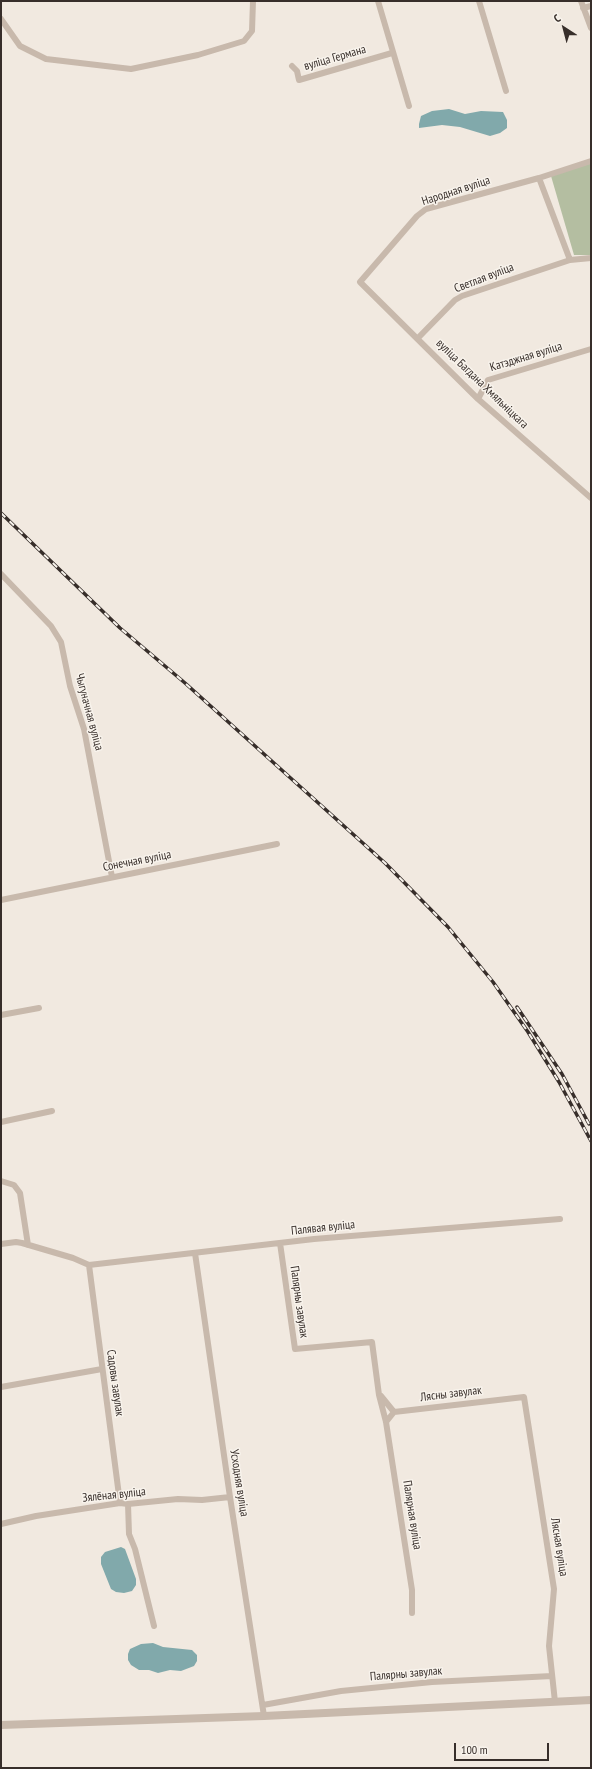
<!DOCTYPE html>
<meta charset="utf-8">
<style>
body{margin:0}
#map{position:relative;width:592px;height:1769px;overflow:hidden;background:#f1e9e0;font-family:"PT Sans Narrow",sans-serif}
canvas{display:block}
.frame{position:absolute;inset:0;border:2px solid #372e2a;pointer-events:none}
.north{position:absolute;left:544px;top:8px;width:40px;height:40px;-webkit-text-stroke:3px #f8f3ec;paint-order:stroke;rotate:324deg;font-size:11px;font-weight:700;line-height:16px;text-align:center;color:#372e2a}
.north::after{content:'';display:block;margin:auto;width:14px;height:18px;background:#372e2a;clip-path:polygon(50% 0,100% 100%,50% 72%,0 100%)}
.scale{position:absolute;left:454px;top:1743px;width:95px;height:18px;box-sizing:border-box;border:2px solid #372e2a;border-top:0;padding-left:5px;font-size:12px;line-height:14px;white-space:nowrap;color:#372e2a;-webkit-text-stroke:3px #f8f3ec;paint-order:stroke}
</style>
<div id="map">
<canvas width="592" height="1769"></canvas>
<div class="frame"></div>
<div class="north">С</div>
<div class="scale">100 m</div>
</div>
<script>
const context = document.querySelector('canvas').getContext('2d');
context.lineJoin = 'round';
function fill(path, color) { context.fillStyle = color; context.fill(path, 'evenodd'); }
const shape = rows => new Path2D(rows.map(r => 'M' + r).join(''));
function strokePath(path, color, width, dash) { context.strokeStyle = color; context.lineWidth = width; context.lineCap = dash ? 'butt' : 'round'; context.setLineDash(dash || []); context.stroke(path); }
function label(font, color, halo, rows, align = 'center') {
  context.font = font + ' "PT Sans Narrow",sans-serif'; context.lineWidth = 3; context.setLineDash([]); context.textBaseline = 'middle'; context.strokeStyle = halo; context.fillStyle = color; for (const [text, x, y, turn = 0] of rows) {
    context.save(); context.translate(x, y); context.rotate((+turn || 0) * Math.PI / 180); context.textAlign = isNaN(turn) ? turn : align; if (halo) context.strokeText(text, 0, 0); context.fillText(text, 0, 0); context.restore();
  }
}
const green = shape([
 [591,163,591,255,574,255,551,176]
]);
const water = shape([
 [449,109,465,114,481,111,503,112,507,120,507,128,500,133,490,136,460,127,442,125,419,128,419,124,421,116,432,111],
 [121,1547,125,1549,136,1579,136,1585,132,1591,124,1593,116,1592,111,1589,101,1564,101,1557,105,1552],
 [153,1643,163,1647,192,1650,197,1655,197,1661,194,1666,181,1671,170,1670,158,1673,149,1670,139,1670,131,1665,128,1660,128,1654,130,1649,141,1644]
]);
const minor = shape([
 [378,1,409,106],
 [479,1,506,91],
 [581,1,591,28],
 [583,8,591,6],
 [1,19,20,46,46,59,131,69,198,55,244,41,252,31,253,1],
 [292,66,297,71,299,80,392,53],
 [591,161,539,178,426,209,417,216,360,282,478,399,591,498],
 [539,178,570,260],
 [418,338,455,300,462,296,570,260,591,258],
 [478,399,488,380,591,349],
 [1,574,51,626,61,642,70,686,84,729,112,877],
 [1,900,277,844],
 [1,1015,39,1008],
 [1,1122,52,1111],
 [1,1181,14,1185,20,1193,28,1245],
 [280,1243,295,1349,372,1342,379,1395,386,1422,412,1590,412,1613],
 [1,1244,16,1242,22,1243,73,1258,89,1265,314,1239,560,1219],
 [195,1253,230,1497,264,1716],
 [89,1265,120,1503],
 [1,1387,102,1369],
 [381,1396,394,1412],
 [386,1422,394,1412,524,1397,554,1589,549,1646,555,1702],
 [128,1504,129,1534,135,1549,154,1626],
 [1,1524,36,1516,120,1503,128,1504,178,1499,202,1500,230,1497],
 [263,1705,341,1691,432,1682,552,1676]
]);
const tertiary = shape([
 [1,1725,264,1716,591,1700]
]);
const rail = shape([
 [1,513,120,628,185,683,385,863,448,927,493,982,528,1032,559,1082,591,1141],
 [517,1007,562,1074,589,1124]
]);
const streetNames = [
 ["вуліца Германа",335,58,-16],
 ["Народная вуліца",456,191,-18],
 ["Светлая вуліца",484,278,-21],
 ["Катэджная вуліца",526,357,-17],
 ["вуліца Багдана Хмяльніцкага",482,384,44],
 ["Чыгуначная вуліца",89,712,75],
 ["Сонечная вуліца",137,861,-11],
 ["Палявая вуліца",323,1228,-6],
 ["Палярны завулак",299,1302,82],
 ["Садовы завулак",115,1383,82],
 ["Лясны завулак",451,1394,-7],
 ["Усходняя вуліца",239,1483,81],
 ["Зялёная вуліца",114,1495,-6],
 ["Палярная вуліца",412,1515,81],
 ["Лясная вуліца",559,1547,81],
 ["Палярны завулак",406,1674,-5]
];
fill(green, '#b4bea1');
fill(water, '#81a9ab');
strokePath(minor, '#c8b9ac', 6);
strokePath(tertiary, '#c8b9ac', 8);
strokePath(rail, '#372e2a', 3.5);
strokePath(rail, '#f8f3ec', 2, [6]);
label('12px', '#372e2a', '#f8f3ec', streetNames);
</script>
